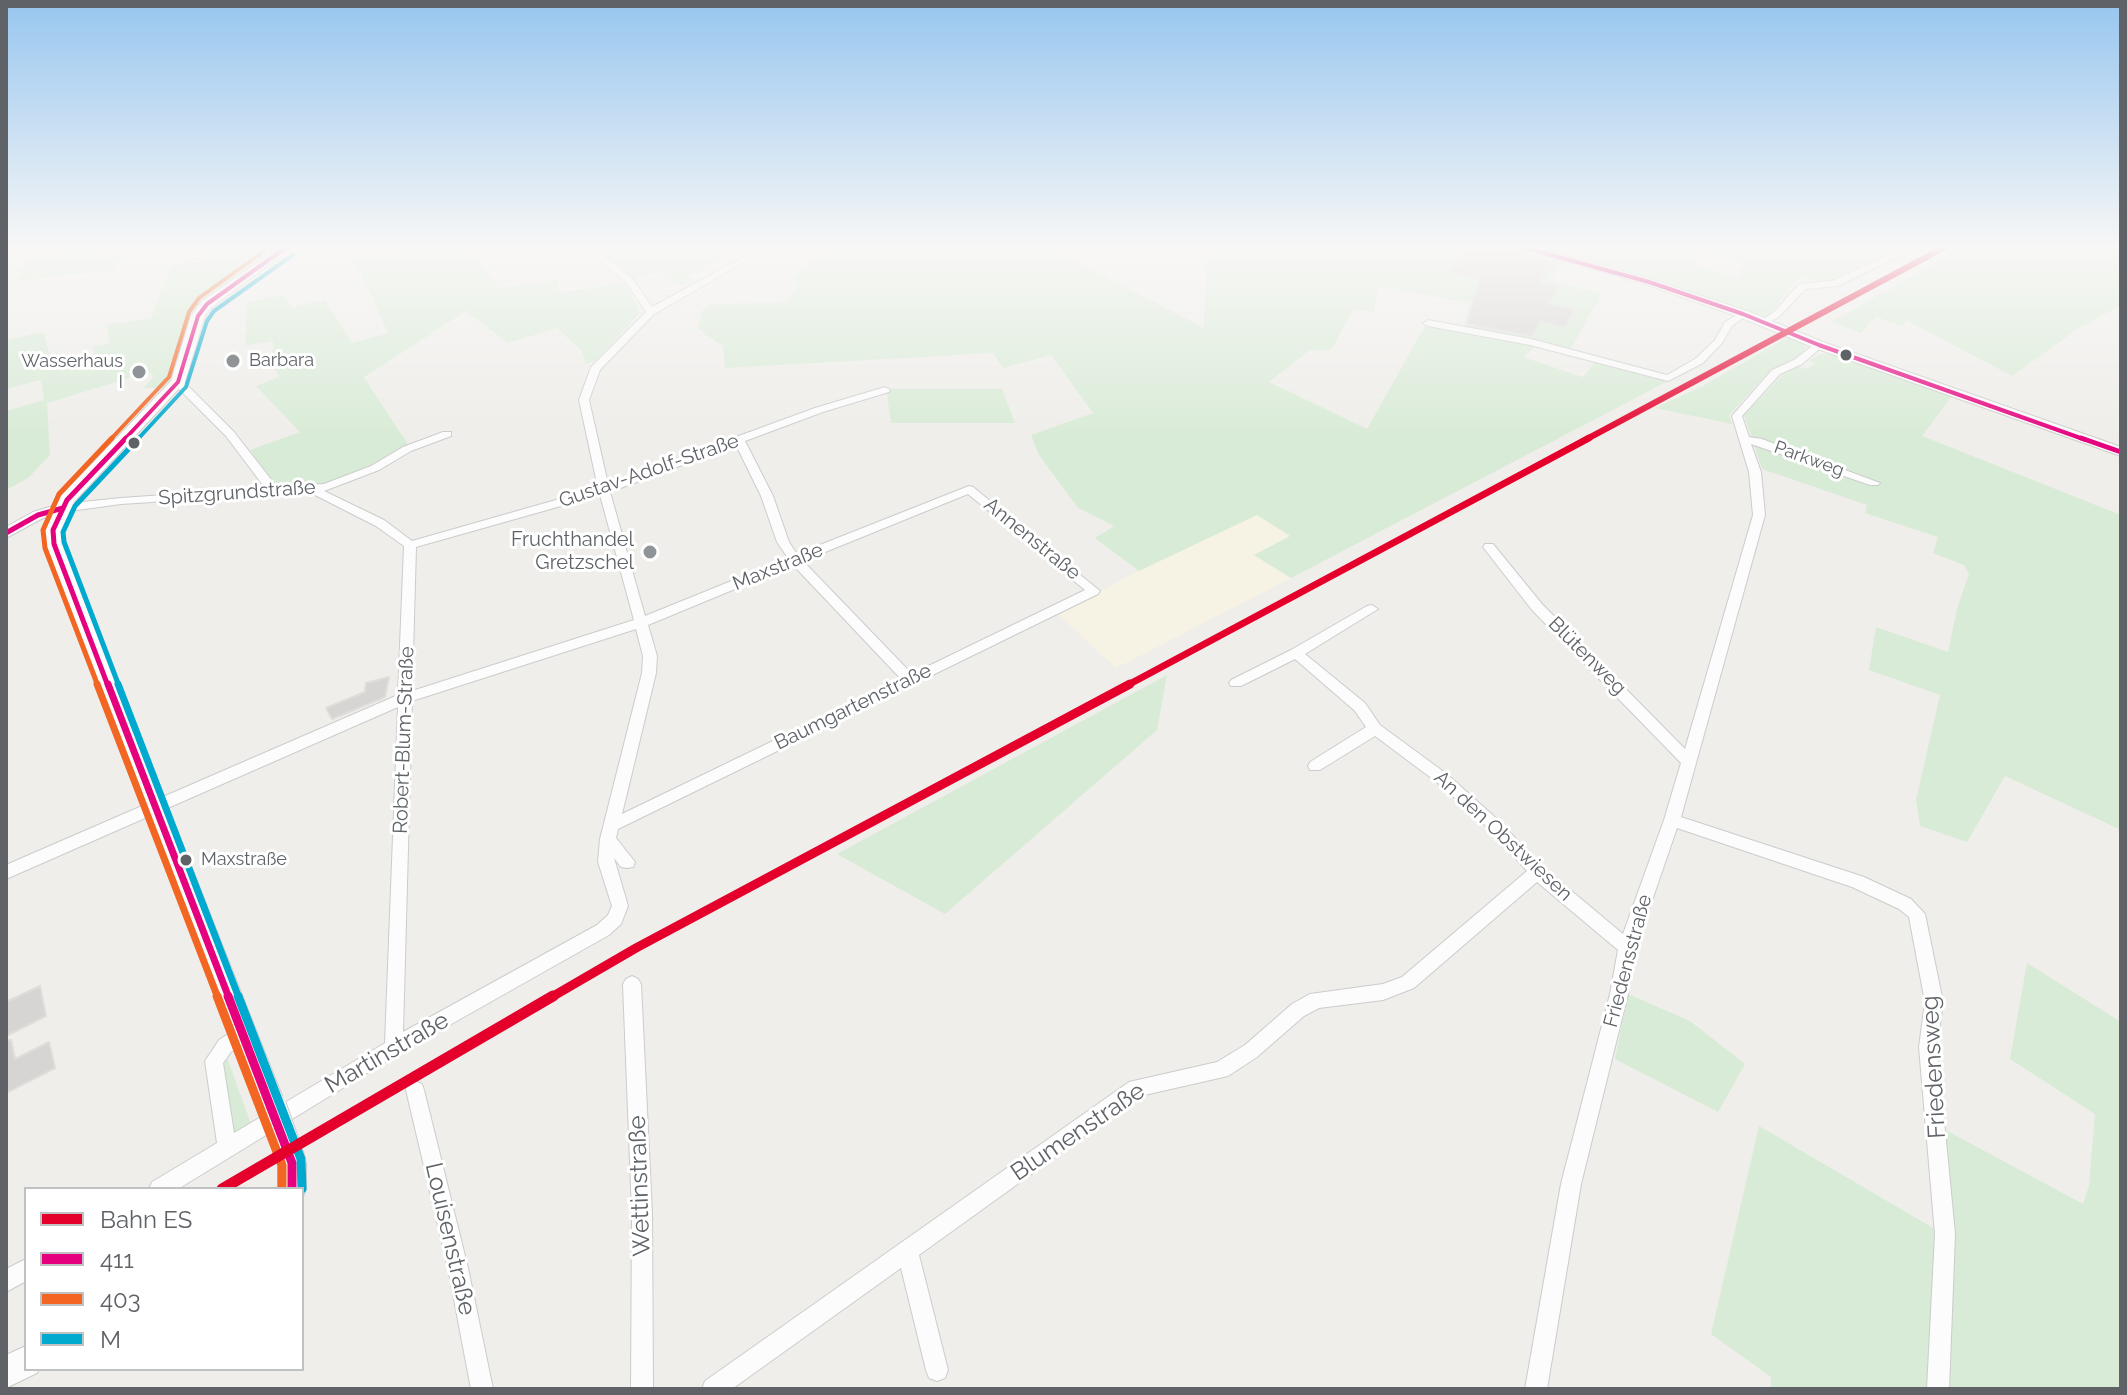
<!DOCTYPE html>
<meta charset="utf-8">
<style>
body{margin:0}
#map{position:relative;width:2127px;height:1395px;overflow:hidden;background:#efeeea;font-family:Raleway,sans-serif}
canvas{display:block}
.frame{position:absolute;inset:0;border:8px solid #5f6368;pointer-events:none}
.legend{position:absolute;left:24px;top:1187px;width:280px;height:184px;box-sizing:border-box;background:#fff;border:2px solid #bfc1c3;margin:0;padding:10px 14px;list-style:none;font-size:24px;color:#5f6368}
.legend li{display:flex;align-items:center;gap:16px;height:40px}
.legend b{width:40px;border:2px solid #bfc1c3}
</style>
<div id="map">
<canvas width="2127" height="1395"></canvas>
<div class="frame"></div>
<ul class="legend">
<li><b style="height:10px;background:#e4002b"></b>Bahn ES</li>
<li><b style="height:10px;background:#e5007d"></b>411</li>
<li><b style="height:10px;background:#f26522"></b>403</li>
<li><b style="height:10px;background:#00a9ce"></b>M</li>
</ul>
</div>
<script>
const context = document.querySelector('canvas').getContext('2d');
context.lineJoin = 'round';
function fill(path, color) { context.fillStyle = color; context.fill(path, 'evenodd'); }
const shape = rows => new Path2D(rows.map(r => 'M' + r).join(''));
function strokePath(path, color, width, dash) { context.strokeStyle = color; context.lineWidth = width; context.lineCap = dash ? 'butt' : 'round'; context.setLineDash(dash || []); context.stroke(path); }
function label(font, color, halo, rows, align = 'center') {
  context.font = font + ' Raleway,sans-serif'; context.lineWidth = 6; context.setLineDash([]); context.textBaseline = 'middle'; context.strokeStyle = halo; context.fillStyle = color; for (const [text, x, y, turn = 0] of rows) {
    context.save(); context.translate(x, y); context.rotate((+turn || 0) * Math.PI / 180); context.textAlign = isNaN(turn) ? turn : align; if (halo) context.strokeText(text, 0, 0); context.fillText(text, 0, 0); context.restore();
  }
}
const commercial = shape([
 [1257,515,1290,536,1255,556,1291,578,1116,668,1058,614,1155,562]
]);
const green = shape([
 [65,246,94,246,96,250,101,249,99,259,121,255,117,269,17,281,26,259,60,254],
 [214,246,257,246,267,256,202,303,173,379,166,388,143,388,154,376,149,372,47,403,50,455,28,478,6,490,6,411,44,400,41,380,6,389,6,340,43,332,55,370,97,358,93,347,110,343,107,325,151,318,171,265,205,261],
 [429,246,435,253,441,252,443,246,466,246,469,252,480,254,484,269,500,288,558,279,560,293,625,282,640,313,596,360,586,364,581,350,557,328,508,343,466,311,364,377,409,446,376,465,330,484,280,488,275,486,250,450,300,432,256,386,279,377,272,361,273,341,245,346,247,302,283,295,292,307,325,300,352,343,388,333,354,259],
 [591,246,764,246,751,254,734,249,705,269,686,276,696,281,683,286,656,272,632,280],
 [802,246,1047,246,1204,328,1207,246,1507,246,1565,261,1550,280,1602,293,1571,349,1540,342,1523,357,1583,377,1595,362,1674,378,1291,578,1254,555,1290,536,1257,515,1139,571,1095,538,1114,526,1078,508,1039,455,1031,435,1093,413,1051,355,1003,368,993,353,725,368,723,346,698,329,702,311,711,304,786,303,797,286,792,277,823,254],
 [1378,286,1470,303,1463,331,1426,324,1367,429,1269,382,1310,350,1331,350,1354,309,1374,312],
 [1596,246,1927,246,1842,286,1836,281,1816,282,1800,277,1767,317,1574,256],
 [1697,252,1744,261,1738,279,1696,265],
 [1965,246,2121,246,2121,305,2079,328,2012,376,1906,320,1903,326,1876,317,1861,333,1831,322],
 [1790,336,1805,345,1805,349,1796,358,1768,373,1729,415,1732,424,1655,408,1701,387],
 [1821,354,1832,354,1952,396,1922,436,2121,515,2121,830,2005,776,1967,842,1920,826,1916,800,1940,695,1869,670,1876,627,1948,652,1957,609,1969,574,1964,565,1933,553,1938,537,1865,513,1867,505,1762,469,1744,415,1785,372,1798,366,1805,369,1816,364,1809,360],
 [886,389,1002,389,1015,423,891,423],
 [1167,675,1157,730,945,914,837,854],
 [2027,963,2121,1022,2121,1389,1944,1389,1940,1127,2083,1204,2089,1186,2095,1114,2010,1059],
 [1628,994,1690,1021,1745,1064,1718,1112,1615,1059],
 [225,1052,252,1127,236,1133,232,1130,221,1055],
 [1759,1126,1940,1232,1932,1389,1771,1389,1771,1377,1711,1334]
]);
const building = shape([
 [1471,246,1500,246,1557,262,1539,282,1559,287,1548,303,1574,310,1565,327,1541,321,1532,336,1467,324,1479,279,1449,271,1471,246],
 [389,677,385,697,332,719,326,708,365,692,366,683,389,677],
 [40,986,46,1016,6,1036,6,1002,40,986],
 [6,1040,11,1040,15,1059,49,1042,55,1068,6,1093,6,1040]
]);
const minor = shape([
 [258,246,266,246,276,257,269,259,258,246],
 [582,246,591,246,632,278,652,307,764,246,773,246,654,314,600,370,589,400,608,484,815,408,885,387,890,390,889,392,823,412,745,441,773,496,789,542,797,554,969,486,973,487,1100,591,1098,594,618,829,616,838,635,862,633,867,627,868,621,867,614,858,628,906,621,924,609,935,400,1053,178,1189,149,1189,152,1182,217,1143,205,1061,219,1040,236,1029,242,1027,248,1029,251,1035,248,1041,231,1052,223,1063,234,1133,385,1043,398,707,6,879,6,865,398,695,404,546,376,526,309,492,121,504,63,512,57,508,63,504,121,498,265,488,226,436,174,384,174,380,178,379,182,380,234,432,277,487,324,484,371,466,403,447,443,432,451,432,451,436,411,451,379,470,324,491,384,520,412,541,598,488,579,400,591,367,646,312,626,282,582,246],
 [736,445,761,496,777,542,788,558,645,616,610,492,736,445],
 [968,494,1085,590,912,674,803,561,968,494],
 [600,495,634,620,412,691,416,547,600,495],
 [793,565,901,679,622,814,656,673,657,656,648,625,793,565],
 [636,629,643,656,642,673,600,839,598,862,612,906,608,915,597,925,403,1032,412,701,636,629],
 [1910,246,1920,246,1837,286,1805,289,1780,316,1767,324,1759,322,1774,312,1799,284,1832,281,1910,246],
 [1743,311,1746,312,1746,316,1732,326,1722,343,1703,363,1668,381,1530,345,1428,326,1423,323,1428,320,1531,339,1667,375,1695,359,1715,340,1725,322,1743,311],
 [1816,343,1824,345,1802,364,1780,374,1742,416,1749,437,1762,439,1880,483,1878,485,1870,485,1751,444,1761,472,1765,515,1681,817,1864,877,1911,899,1925,914,1943,1002,1937,1047,1955,1234,1949,1389,1927,1389,1935,1234,1919,1047,1925,1002,1909,917,1899,909,1852,887,1677,828,1636,947,1628,994,1581,1184,1547,1389,1525,1389,1561,1184,1610,994,1618,950,1537,882,1414,988,1383,1000,1319,1008,1304,1016,1257,1057,1228,1076,1140,1096,919,1255,948,1370,945,1378,937,1381,929,1378,926,1370,901,1268,732,1389,702,1389,705,1381,1129,1082,1217,1062,1245,1045,1292,1004,1310,994,1383,984,1402,977,1527,871,1487,827,1438,783,1375,736,1320,770,1310,770,1308,766,1310,762,1366,727,1355,711,1295,659,1241,686,1231,686,1229,683,1231,680,1291,650,1367,606,1372,605,1378,609,1305,654,1365,703,1380,725,1448,775,1497,819,1543,867,1623,934,1664,820,1681,763,1532,610,1483,547,1485,544,1493,544,1542,604,1685,749,1753,515,1749,472,1732,416,1772,370,1794,360,1816,343],
 [632,976,638,979,641,984,652,1213,653,1389,631,1389,632,1213,623,984,626,979,632,976],
 [415,1081,422,1084,424,1090,468,1268,493,1389,471,1389,448,1268,406,1090,408,1084,415,1081],
 [26,1259,26,1281,6,1292,6,1269,26,1259]
]);
const tertiary = shape([
 [1513,246,1530,246,1653,280,1747,311,1823,342,2121,447,2121,456,1815,348,1739,317,1645,284,1513,246],
 [63,503,68,505,68,511,43,518,6,538,6,527,33,512,63,503]
]);
const secondary = shape([
 [281,246,294,246,212,307,205,316,185,382,74,502,62,530,63,544,286,1106,282,1115,272,1119,262,1115,258,1106,45,544,44,530,61,496,171,381,191,316,202,301,281,246],
 [292,1149,302,1153,306,1163,306,1189,302,1199,302,1189,278,1189,278,1163,282,1153,292,1149],
 [26,1346,26,1369,39,1369,37,1373,6,1388,6,1355,26,1346]
]);
const secondaryBridge = shape([
 [272,1106,292,1163]
]);
const bus1Far3 = shape([
 [1519,246,1649,282,1743,314,1819,345,2086,440],
 [124,440,178,382,198,316,207,304,288,246]
]);
const bus1Far2 = shape([
 [2081,438,2121,452],
 [6,533,38,515,63,508],
 [108,686,54,544,53,530,67,500,126,438]
]);
const bus1Far1 = shape([
 [108,684,229,998]
]);
const bus1 = shape([
 [228,996,292,1163,292,1189]
]);
const bus2Far3 = shape([
 [110,440,169,377,189,312,199,298,271,246]
]);
const bus2Far2 = shape([
 [98,686,45,548,43,530,59,494,112,438]
]);
const bus2Far1 = shape([
 [97,684,218,998]
]);
const bus2 = shape([
 [217,996,282,1165,282,1189]
]);
const bus3Far3 = shape([
 [137,440,186,387,207,321,214,311,294,254]
]);
const bus3Far2 = shape([
 [119,686,64,542,63,532,75,506,139,438]
]);
const bus3Far1 = shape([
 [118,684,239,998]
]);
const bus3 = shape([
 [238,996,301,1159,302,1189]
]);
const rail1Far3 = shape([
 [1585,440,1947,246]
]);
const rail1Far2 = shape([
 [1126,686,1589,438]
]);
const rail1Far1 = shape([
 [550,998,636,948,1130,684]
]);
const rail1 = shape([
 [222,1189,553,996]
]);
const markers = [
 [1846,355,7,"#5f6368"],
 [233,361,8,"#919496"],
 [139,372,8,"#919496"],
 [134,443,7,"#5f6368"],
 [650,552,8,"#919496"],
 [186,860,7,"#5f6368"]
];
const farPoinames = [
 ["Barbara",249,361],
 ["Wasserhaus",123,362,"right"],
 ["I",123,383,"right"]
];
const farStreetnames = [
 ["Parkweg",1809,459,20]
];
const busNames = [
 ["Maxstraße",201,860]
];
const streetNames = [
 ["Gustav-Adolf-Straße",649,471,-19],
 ["Spitzgrundstraße",237,493,-4],
 ["Annenstraße",1032,539,39],
 ["Maxstraße",778,567,-22],
 ["Blütenweg",1587,656,45],
 ["Baumgartenstraße",853,707,-26],
 ["Robert-Blum-Straße",404,740,-88],
 ["An den Obstwiesen",1503,836,43],
 ["Friedensstraße",1628,961,-75]
];
const poiNames = [
 ["Fruchthandel",634,540],
 ["Gretzschel",634,563]
];
const nearStreetnames = [
 ["Martinstraße",387,1053,-30],
 ["Friedensweg",1934,1067,-93],
 ["Blumenstraße",1078,1132,-34],
 ["Wettinstraße",640,1186,-92],
 ["Louisenstraße",450,1239,77]
];
fill(commercial, '#f7f3e4');
fill(green, '#d8ebd6');
fill(building, '#d6d5d3');
strokePath(building, '#deddd9', 2);
strokePath(minor, '#cbcccc', 2);
strokePath(tertiary, '#cbcccc', 2);
strokePath(secondary, '#cacacb', 2);
fill(minor, '#fdfcfc');
fill(tertiary, '#fdfcfc');
fill(secondary, '#fdfcfc');
strokePath(secondaryBridge, '#cacacb', 30, []);
strokePath(secondaryBridge, '#fdfcfc', 28);
strokePath(bus1Far3, '#e5007d', 4);
strokePath(bus1Far2, '#e5007d', 5);
strokePath(bus1Far1, '#e5007d', 7);
strokePath(bus1, '#e5007d', 9);
strokePath(bus2Far3, '#f26522', 4);
strokePath(bus2Far2, '#f26522', 5);
strokePath(bus2Far1, '#f26522', 7);
strokePath(bus2, '#f26522', 9);
strokePath(bus3Far3, '#00a9ce', 4);
strokePath(bus3Far2, '#00a9ce', 5);
strokePath(bus3Far1, '#00a9ce', 7);
strokePath(bus3, '#00a9ce', 9);
strokePath(rail1Far3, '#e4002b', 6);
strokePath(rail1Far2, '#e4002b', 7);
strokePath(rail1Far1, '#e4002b', 9);
strokePath(rail1, '#e4002b', 11);
const sky = context.createLinearGradient(0, 0, 0, 441);
sky.addColorStop(0, '#97c6ef');
sky.addColorStop(0.56, '#f8f7f6');
sky.addColorStop(1, '#f8f7f600');
context.fillStyle = sky;
context.fillRect(0, 0, 2127, 441);
for (const [x, y, r, color] of markers) { const dot = new Path2D(); dot.arc(x, y, r, 0, 2 * Math.PI); context.fillStyle = color; context.fill(dot); strokePath(dot, '#fff', 3); }
label('18px', '#5f6368', '#fff', farPoinames, 'left');
label('18px', '#5f6368', '#fff', farStreetnames);
label('18px', '#5f6368', '#fff', busNames, 'left');
label('20px', '#5f6368', '#fff', streetNames);
label('20px', '#5f6368', '#fff', poiNames, 'right');
label('24px', '#5f6368', '#fff', nearStreetnames);
</script>
